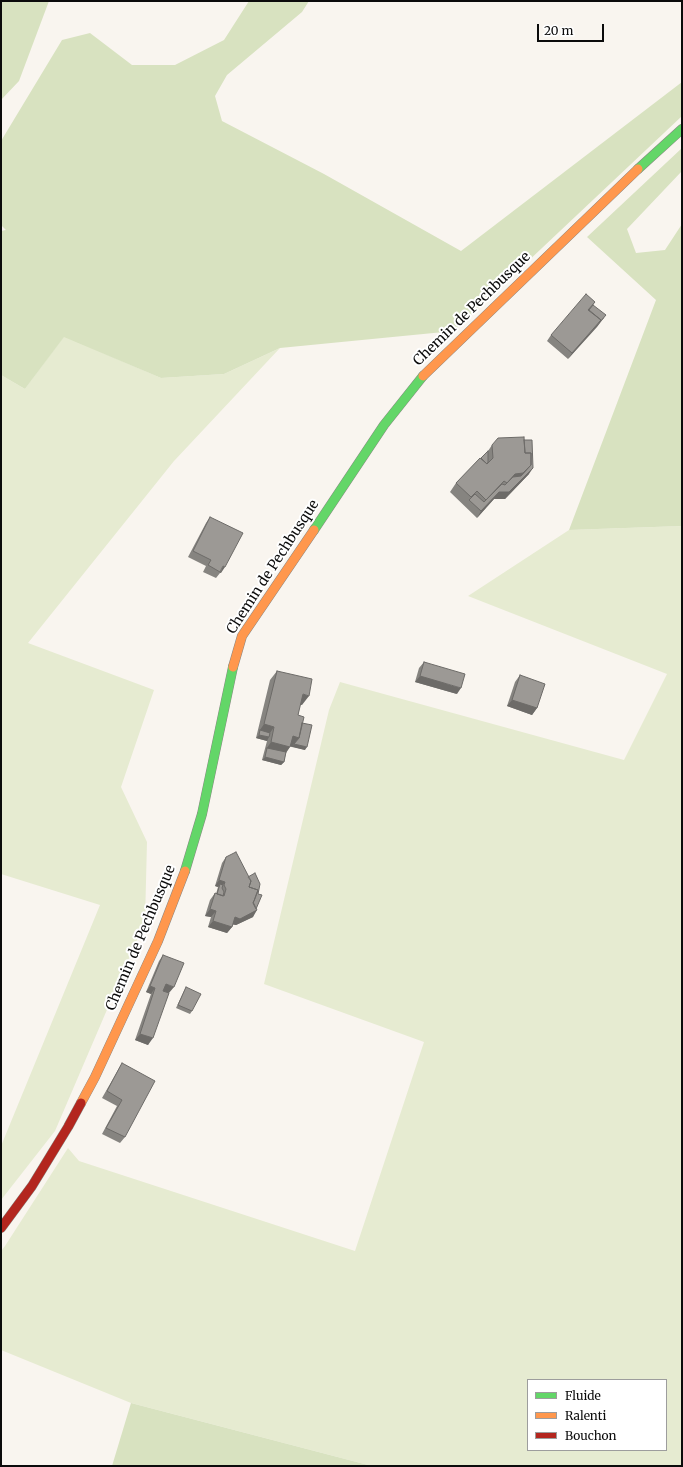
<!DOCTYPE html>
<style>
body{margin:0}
#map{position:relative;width:683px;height:1467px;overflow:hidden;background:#f9f5ef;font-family:Merriweather,serif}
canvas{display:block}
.frame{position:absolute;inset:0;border:2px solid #0b0b0b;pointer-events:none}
.legend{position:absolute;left:527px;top:1379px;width:140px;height:72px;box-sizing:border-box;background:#fff;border:1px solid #9d9d9d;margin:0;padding:5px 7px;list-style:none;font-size:12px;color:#0b0b0b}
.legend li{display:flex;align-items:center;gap:8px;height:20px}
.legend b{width:20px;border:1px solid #9d9d9d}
.scale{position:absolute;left:537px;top:24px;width:67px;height:18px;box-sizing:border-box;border:2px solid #0b0b0b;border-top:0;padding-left:5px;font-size:12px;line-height:14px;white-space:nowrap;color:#0b0b0b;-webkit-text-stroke:3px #fff;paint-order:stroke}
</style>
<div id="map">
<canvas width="683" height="1467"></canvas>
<div class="frame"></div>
<ul class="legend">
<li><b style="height:5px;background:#63d668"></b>Fluide</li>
<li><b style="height:5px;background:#ff974d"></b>Ralenti</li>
<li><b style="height:5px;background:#b3261e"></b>Bouchon</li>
</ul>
<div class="scale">20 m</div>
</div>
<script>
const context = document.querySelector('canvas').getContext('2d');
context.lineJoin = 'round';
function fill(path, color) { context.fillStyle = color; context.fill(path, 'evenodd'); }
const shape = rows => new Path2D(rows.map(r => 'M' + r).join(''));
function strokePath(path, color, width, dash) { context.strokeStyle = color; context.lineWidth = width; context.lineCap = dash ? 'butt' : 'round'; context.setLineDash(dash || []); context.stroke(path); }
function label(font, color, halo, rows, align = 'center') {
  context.font = font + ' Merriweather,serif'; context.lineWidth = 4; context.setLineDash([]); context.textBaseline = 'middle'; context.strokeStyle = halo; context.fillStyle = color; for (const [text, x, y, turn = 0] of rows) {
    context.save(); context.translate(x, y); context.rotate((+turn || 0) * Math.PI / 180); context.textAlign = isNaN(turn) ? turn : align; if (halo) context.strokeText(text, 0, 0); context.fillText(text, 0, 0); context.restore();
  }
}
const green = shape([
 [64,336,161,378,224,374,280,348,174,461,28,643,154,690,121,787,147,842,145,921,55,1131,1,1200,1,1146,100,905,1,874,1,375,25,389],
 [682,526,682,1466,372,1466,131,1403,1,1350,1,1251,5,1246,68,1148,79,1161,355,1251,424,1042,264,984,329,710,340,682,624,760,667,674,468,596,569,530],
 [528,1380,666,1380,666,1450,528,1450]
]);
const forest = shape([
 [1,1,49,1,19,81,1,100],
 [249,1,309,1,302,12,227,75,215,96,222,121,324,174,461,251,682,82,682,116,454,331,280,348,224,374,161,378,64,337,25,389,1,375,1,231,6,230,1,225,1,141,62,40,90,33,132,65,175,65,224,40],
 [682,148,682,171,627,229,636,253,665,250,682,224,682,526,569,530,656,300,587,237],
 [131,1403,372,1466,112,1466]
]);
const fast = shape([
 [638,169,682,129],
 [314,530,384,425,423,376],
 [185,871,202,814,233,667]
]);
const slow = shape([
 [423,376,638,169],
 [233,667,242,636,314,530],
 [81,1103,95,1077,158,941,185,871]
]);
const jam = shape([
 [1,1228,32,1186,68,1127,81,1103]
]);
const wall = shape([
 [595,302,593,305,604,318,568,359,547,341,551,335],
 [492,445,529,474,505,499,494,499,477,518,450,492,456,483,488,451],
 [210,517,221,573,220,573,216,578,203,572,206,566,188,557,206,523],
 [424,662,457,694,415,682,419,668],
 [277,671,302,705,300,704,298,715,302,723,305,750,290,746,286,752,284,762,281,765,262,760,267,741,256,738,270,680],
 [520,675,537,708,532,715,507,706,515,682],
 [226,857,258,894,253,917,236,925,232,924,232,927,227,933,208,927,211,917,205,916,210,900,215,893,216,894,218,887,215,886,222,863],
 [163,955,169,993,148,1045,135,1040,151,994,146,992,159,961],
 [186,987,192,1011,190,1014,176,1008,184,991],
 [122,1063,125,1137,120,1143,102,1134,117,1106,102,1098]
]);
const shadedWall = shape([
 [606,315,597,327,568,359,572,353],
 [531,465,525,474,500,492,507,483,515,474],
 [533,468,529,474,505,499,494,499,477,518,481,511,499,492],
 [223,566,225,567,221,573,220,573],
 [420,676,461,688,457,694,415,682],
 [303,694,309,696,302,705,296,704],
 [512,700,537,708,532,715,507,706],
 [264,724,274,727,268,736,260,730],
 [259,735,269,737,267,741,256,738],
 [293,736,299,738,292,747,286,745],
 [271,742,290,747,284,756,267,748],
 [294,744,307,747,305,750,292,747],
 [265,757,284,762,281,765,262,760],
 [219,880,225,882,221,888,220,884,218,887,215,886],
 [210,909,216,911,211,917,205,916],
 [257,910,253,917,236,925,230,924,235,917],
 [213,921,232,927,227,933,208,927],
 [166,984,174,987,169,993,161,990],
 [150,986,155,988,151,994,146,992],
 [140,1034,153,1038,148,1045,135,1040]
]);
const building = shape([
 [586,294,595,302,588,310,601,320,572,353,551,335,586,294],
 [593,305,606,315,599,323,601,320,589,310,593,305],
 [524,437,525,453,531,453,531,465,523,473,515,474,507,483,504,481,486,500,477,491,471,497,456,483,480,458,487,464,493,458,492,445,498,438,524,437],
 [524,440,532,440,533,468,509,492,499,492,481,511,469,500,475,494,484,502,502,484,505,485,513,477,521,476,531,465,531,453,525,453,524,440],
 [488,451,488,462,487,464,481,458,488,451],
 [210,517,243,533,225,567,223,566,220,572,208,565,211,560,193,551,210,517],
 [424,662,465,674,461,688,420,676,424,662],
 [277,671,312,679,309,696,303,694,298,715,304,717,299,738,293,736,290,747,271,742,274,727,264,724,277,671],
 [520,675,545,684,537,708,512,700,520,675],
 [302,723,312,725,307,747,294,744,299,738,302,723],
 [260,730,270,733,269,737,259,735,260,730],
 [267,748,286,752,284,762,265,757,267,748],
 [236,852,251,881,249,887,258,890,254,901,253,902,257,910,240,919,235,917,232,927,213,921,216,911,210,909,215,893,224,896,226,889,224,885,225,882,219,880,226,857,236,852],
 [255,873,260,884,258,894,262,895,256,909,253,903,254,901,258,890,249,887,251,881,248,877,255,873],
 [220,884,223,885,222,888,224,892,223,896,217,894,220,884],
 [163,955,184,963,174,987,166,984,163,991,169,993,153,1038,140,1034,155,988,150,986,163,955],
 [186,987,201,994,192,1011,178,1005,186,987],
 [122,1063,155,1081,125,1137,106,1128,122,1100,107,1091,122,1063]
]);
const streetNames = [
 ["Chemin de Pechbusque",472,309,-44],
 ["Chemin de Pechbusque",273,567,-57],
 ["Chemin de Pechbusque",141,938,-67]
];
fill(green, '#e6ebd1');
fill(forest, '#d8e2c0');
strokePath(fast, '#898784', 10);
strokePath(slow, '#898784', 10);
strokePath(jam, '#898784', 10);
strokePath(fast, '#63d668', 9);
strokePath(slow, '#ff974d', 9);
strokePath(jam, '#b3261e', 9);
fill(wall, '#868480');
fill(shadedWall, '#6d6b68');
fill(building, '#9c9995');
strokePath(building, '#6d6b68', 1);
label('14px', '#0b0b0b', '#fff', streetNames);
</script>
